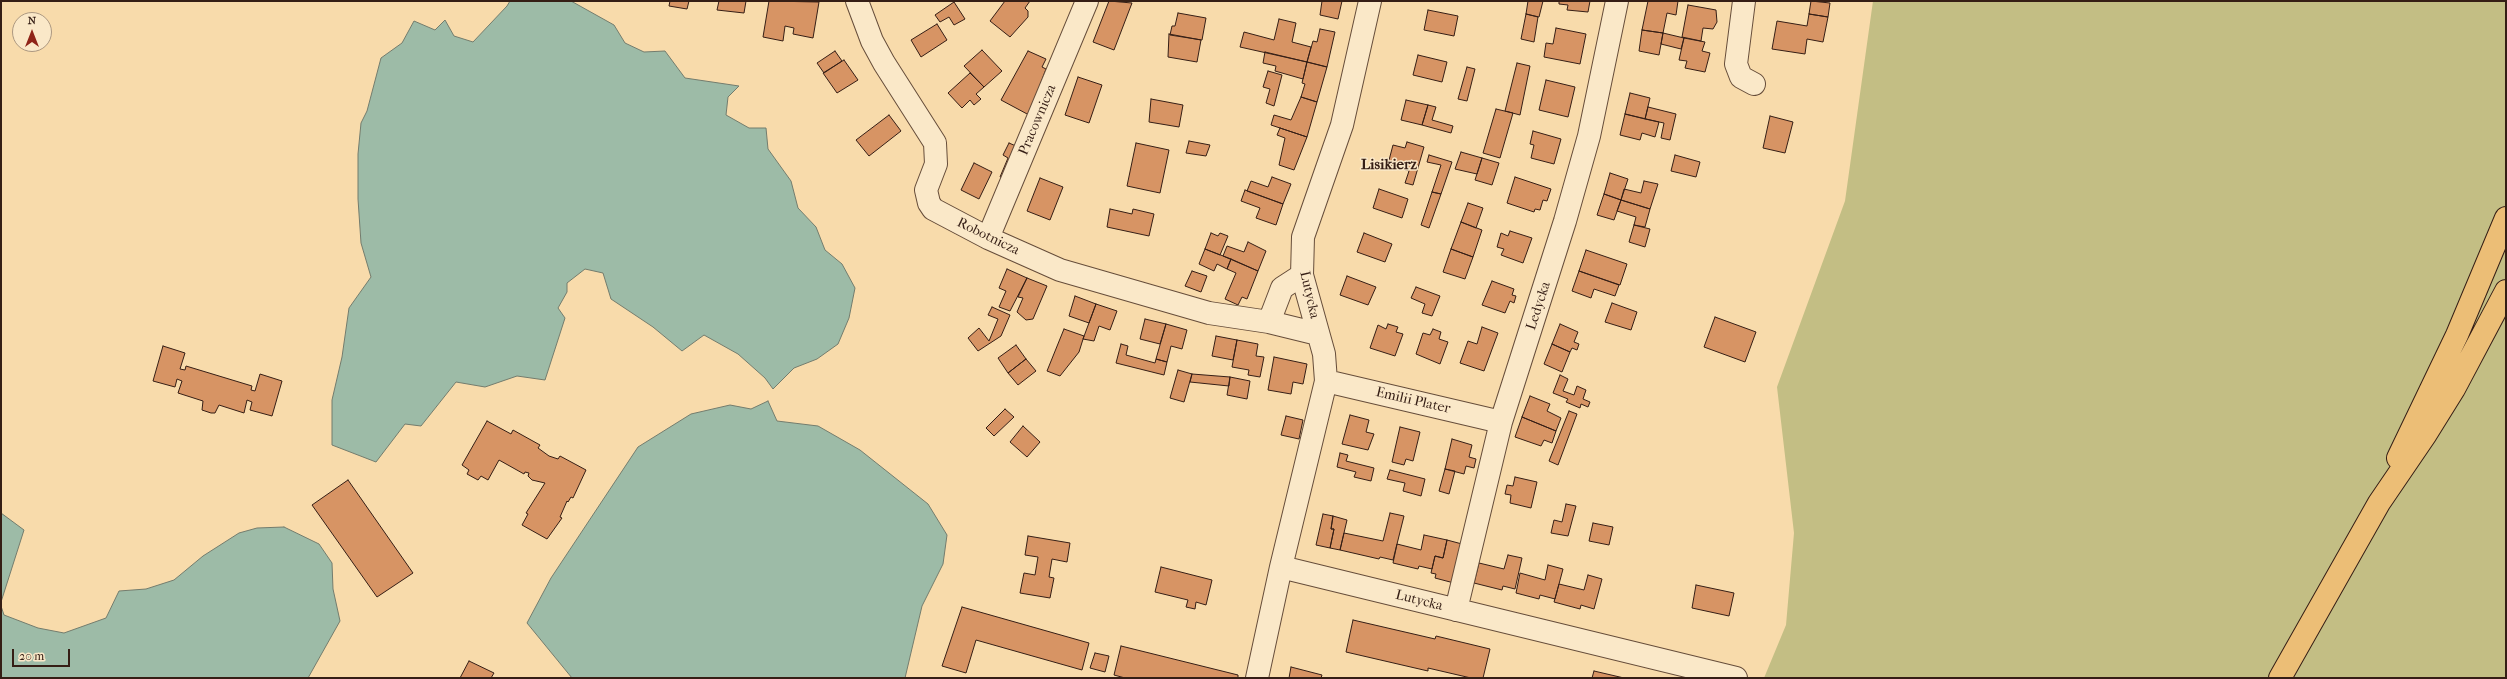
<!DOCTYPE html>
<style>
body{margin:0}
#map{position:relative;width:2507px;height:679px;overflow:hidden;background:#f8dbab;font-family:"IM FELL French Canon",serif}
canvas{display:block}
.frame{position:absolute;inset:0;border:2px solid #351e15;pointer-events:none}
.north{position:absolute;left:12px;top:12px;width:40px;height:40px;box-sizing:border-box;background:#fae8c8;border:1px solid #ab9780;border-radius:50%;rotate:0deg;font-size:11px;font-weight:700;line-height:16px;text-align:center;color:#351e15}
.north::after{content:'';display:block;margin:auto;width:14px;height:18px;background:#8f2418;clip-path:polygon(50% 0,100% 100%,50% 72%,0 100%)}
.scale{position:absolute;left:12px;top:649px;width:58px;height:18px;box-sizing:border-box;border:2px solid #351e15;border-top:0;padding-left:5px;font-size:12px;line-height:14px;white-space:nowrap;color:#351e15;-webkit-text-stroke:3px #fae8c8;paint-order:stroke}
</style>
<div id="map">
<canvas width="2507" height="679"></canvas>
<div class="frame"></div>
<div class="north">N</div>
<div class="scale">20 m</div>
</div>
<script>
const context = document.querySelector('canvas').getContext('2d');
context.lineJoin = 'round';
function fill(path, color) { context.fillStyle = color; context.fill(path, 'evenodd'); }
const shape = rows => new Path2D(rows.map(r => 'M' + r).join(''));
function strokePath(path, color, width, dash) { context.strokeStyle = color; context.lineWidth = width; context.lineCap = dash ? 'butt' : 'round'; context.setLineDash(dash || []); context.stroke(path); }
function label(font, color, halo, rows, align = 'center') {
  context.font = font + ' "IM FELL French Canon",serif'; context.lineWidth = 3; context.setLineDash([]); context.textBaseline = 'middle'; context.strokeStyle = halo; context.fillStyle = color; for (const [text, x, y, turn = 0] of rows) {
    context.save(); context.translate(x, y); context.rotate((+turn || 0) * Math.PI / 180); context.textAlign = isNaN(turn) ? turn : align; if (halo) context.strokeText(text, 0, 0); context.fillText(text, 0, 0); context.restore();
  }
}
const green = shape([
 [1873,1,2506,1,2506,678,1764,678,1786,625,1794,533,1777,387,1845,201]
]);
const water = shape([
 [510,1,571,1,614,25,625,43,644,52,665,51,685,78,739,86,728,97,726,115,749,128,766,128,768,149,791,181,798,208,816,227,825,250,842,264,855,288,849,318,838,344,817,359,794,368,773,389,765,378,738,354,704,335,682,351,653,327,611,299,603,273,585,269,567,283,567,292,558,308,565,318,545,380,517,376,485,387,456,382,421,426,405,424,376,462,332,445,332,400,342,357,349,308,371,277,361,243,358,199,358,154,361,123,367,111,381,58,402,43,414,21,435,30,445,20,454,36,473,42,507,6,510,1],
 [768,401,777,421,818,426,860,450,928,504,947,535,943,564,922,606,905,678,572,678,527,623,551,578,638,447,691,414,730,405,751,409,768,401],
 [1,513,24,530,1,602,1,513],
 [284,527,319,544,332,563,333,589,340,621,308,678,1,678,1,606,4,615,38,628,64,633,106,618,119,591,146,589,174,580,203,556,239,533,257,528,284,527]
]);
const building = shape([
 [670,1,689,1,687,9,669,6,670,1],
 [719,1,746,1,744,13,717,10,719,1],
 [769,1,819,2,813,38,793,34,794,28,785,26,783,41,763,37,769,1],
 [1005,1,1030,1,1025,8,1028,11,1028,17,1010,37,990,21,1005,1],
 [1109,1,1132,3,1114,50,1093,42,1109,1],
 [1322,1,1342,1,1338,19,1320,15,1322,1],
 [1528,1,1543,1,1539,17,1526,14,1528,1],
 [1559,1,1590,1,1588,12,1567,10,1568,5,1559,4,1559,1],
 [1648,1,1678,1,1676,15,1667,13,1663,33,1642,30,1648,1],
 [1811,1,1830,3,1828,17,1809,14,1811,1],
 [954,2,965,19,954,25,949,17,940,22,935,15,954,2],
 [1688,5,1716,10,1717,22,1713,29,1703,28,1701,41,1682,37,1688,5],
 [1428,10,1458,16,1454,36,1424,30,1428,10],
 [1178,13,1206,18,1202,40,1170,35,1172,26,1175,26,1178,13],
 [1526,14,1538,17,1534,42,1521,39,1526,14],
 [1809,14,1828,17,1823,42,1807,39,1805,54,1772,49,1777,21,1807,26,1809,14],
 [1279,19,1296,23,1292,42,1311,47,1307,62,1240,47,1244,32,1274,40,1279,19],
 [937,24,947,40,921,57,911,40,937,24],
 [1556,28,1586,34,1580,64,1544,57,1546,43,1553,44,1556,28],
 [1320,29,1335,32,1327,67,1307,62,1313,41,1317,42,1320,29],
 [1642,30,1663,33,1659,55,1639,51,1642,30],
 [1663,33,1684,38,1681,49,1661,44,1663,33],
 [1169,34,1201,40,1197,62,1168,57,1169,34],
 [1684,38,1705,42,1702,51,1710,53,1705,72,1685,68,1687,61,1679,60,1684,38],
 [982,50,1002,71,984,87,964,66,982,50],
 [835,51,842,61,824,73,817,63,835,51],
 [1028,51,1046,59,1042,67,1046,69,1029,115,1001,100,1028,51],
 [1265,52,1307,62,1303,79,1275,71,1276,66,1263,63,1265,52],
 [1418,55,1447,62,1442,82,1413,75,1418,55],
 [844,60,858,80,837,93,823,73,844,60],
 [1307,62,1327,67,1317,102,1301,97,1305,84,1302,83,1307,62],
 [1517,63,1530,66,1520,115,1505,111,1517,63],
 [1467,67,1475,69,1467,101,1458,99,1467,67],
 [1268,71,1282,75,1274,106,1266,103,1270,89,1263,87,1268,71],
 [970,73,984,87,976,94,981,99,974,105,970,100,962,108,948,93,970,73],
 [1078,77,1102,85,1089,123,1065,115,1078,77],
 [1546,80,1575,87,1568,117,1539,110,1546,80],
 [1630,93,1650,98,1645,119,1625,114,1630,93],
 [1301,97,1317,102,1307,137,1271,125,1274,115,1291,120,1301,97],
 [1151,99,1183,105,1179,127,1149,122,1151,99],
 [1406,100,1428,105,1422,125,1401,120,1406,100],
 [1428,105,1436,107,1432,120,1453,126,1451,133,1422,125,1428,105],
 [1648,107,1676,114,1670,140,1661,138,1664,123,1645,119,1648,107],
 [1496,109,1513,113,1500,158,1483,153,1496,109],
 [1625,114,1659,122,1655,137,1642,133,1640,140,1620,135,1625,114],
 [889,115,901,131,869,156,856,140,889,115],
 [1770,116,1793,122,1785,153,1763,148,1770,116],
 [1280,128,1307,137,1294,170,1279,165,1285,138,1277,135,1280,128],
 [1533,131,1561,139,1554,164,1531,158,1534,145,1530,144,1533,131],
 [1189,141,1210,145,1206,156,1186,153,1189,141],
 [1407,142,1424,147,1413,185,1405,183,1409,171,1388,164,1393,145,1405,148,1407,142],
 [1009,143,1025,150,1011,181,1000,177,1008,158,1003,155,1009,143],
 [1136,143,1169,150,1160,193,1127,186,1136,143],
 [1461,152,1482,158,1477,174,1455,169,1461,152],
 [1429,155,1452,162,1441,194,1432,192,1441,165,1427,162,1429,155],
 [1675,155,1700,162,1696,177,1671,171,1675,155],
 [1482,158,1499,163,1492,185,1475,180,1482,158],
 [974,163,992,172,979,199,961,190,974,163],
 [1610,173,1628,179,1621,200,1604,194,1610,173],
 [1272,177,1291,184,1283,204,1247,191,1251,181,1268,187,1272,177],
 [1515,177,1551,189,1547,201,1543,200,1540,210,1535,209,1534,212,1507,203,1515,177],
 [1040,178,1063,187,1050,220,1027,211,1040,178],
 [1644,181,1658,184,1650,209,1621,200,1624,189,1641,193,1644,181],
 [1379,189,1408,199,1402,218,1373,208,1379,189],
 [1245,190,1283,204,1276,225,1256,218,1260,208,1241,201,1245,190],
 [1432,192,1441,194,1429,228,1421,225,1432,192],
 [1604,194,1621,200,1614,220,1597,215,1604,194],
 [1621,200,1650,209,1645,227,1634,225,1636,217,1617,211,1621,200],
 [1468,203,1483,208,1476,228,1461,222,1468,203],
 [1110,209,1132,214,1133,209,1154,214,1149,236,1107,227,1110,209],
 [1461,222,1482,230,1473,257,1451,249,1461,222],
 [1634,225,1650,229,1645,247,1629,242,1634,225],
 [1510,231,1532,238,1523,263,1501,255,1504,249,1497,247,1501,233,1508,236,1510,231],
 [1211,233,1218,236,1220,233,1228,236,1220,255,1205,249,1211,233],
 [1364,233,1392,244,1385,262,1357,252,1364,233],
 [1248,242,1266,251,1258,271,1223,256,1227,246,1244,252,1248,242],
 [1205,249,1231,259,1227,269,1217,264,1214,271,1199,264,1205,249],
 [1451,249,1473,257,1465,279,1443,272,1451,249],
 [1586,250,1627,264,1620,285,1579,271,1586,250],
 [1231,259,1258,271,1247,299,1242,297,1238,305,1225,299,1236,273,1227,269,1231,259],
 [1007,269,1027,278,1010,311,999,307,1006,291,999,288,1007,269],
 [1192,271,1207,276,1201,292,1185,286,1192,271],
 [1579,271,1619,285,1615,296,1594,289,1591,298,1572,291,1579,271],
 [1347,276,1376,287,1368,305,1340,295,1347,276],
 [1027,278,1047,286,1033,319,1026,320,1017,312,1023,298,1018,297,1027,278],
 [1492,281,1514,289,1512,295,1516,296,1514,303,1510,301,1505,313,1482,305,1492,281],
 [1416,287,1440,296,1432,316,1422,313,1425,304,1411,298,1416,287],
 [1075,296,1096,304,1089,323,1069,316,1075,296],
 [1612,303,1637,312,1631,330,1605,322,1612,303],
 [1096,304,1117,311,1110,330,1099,326,1094,341,1083,339,1096,304],
 [992,307,1010,315,1001,336,978,351,968,338,979,328,989,341,998,319,988,315,992,307],
 [1715,317,1756,332,1745,362,1704,347,1715,317],
 [1145,319,1166,324,1160,344,1140,339,1145,319],
 [1166,324,1187,330,1182,349,1171,346,1167,362,1156,359,1166,324],
 [1388,324,1398,327,1396,332,1403,334,1395,356,1370,348,1378,325,1386,329,1388,324],
 [1560,324,1578,332,1574,342,1579,344,1577,350,1572,348,1570,352,1552,344,1560,324],
 [1482,327,1498,333,1484,371,1460,363,1468,341,1477,344,1482,327],
 [1064,329,1084,336,1079,352,1060,376,1047,371,1064,329],
 [1433,329,1441,332,1439,339,1448,342,1440,364,1416,354,1423,333,1430,335,1433,329],
 [1216,336,1237,340,1233,360,1212,356,1216,336],
 [1237,340,1258,344,1256,356,1264,357,1260,377,1248,375,1249,370,1232,367,1237,340],
 [1121,344,1128,346,1126,355,1155,363,1156,359,1167,362,1164,375,1116,363,1121,344],
 [1552,344,1570,352,1562,372,1544,364,1552,344],
 [1016,345,1026,359,1008,373,998,358,1016,345],
 [163,346,185,353,180,369,185,370,186,366,252,386,251,390,255,391,260,374,282,381,272,416,250,410,252,402,247,400,244,413,219,405,215,413,211,413,202,410,203,401,178,393,182,381,177,379,175,387,153,381,163,346],
 [1274,357,1307,364,1303,384,1293,382,1291,394,1268,390,1274,357],
 [1026,359,1036,371,1018,385,1008,373,1026,359],
 [1178,370,1192,374,1184,402,1170,398,1178,370],
 [1192,374,1230,377,1229,386,1190,382,1192,374],
 [1560,375,1568,379,1563,391,1574,395,1577,386,1586,390,1583,399,1590,402,1588,407,1581,404,1580,408,1566,402,1568,399,1553,393,1560,375],
 [1230,377,1250,381,1247,399,1227,395,1230,377],
 [1530,396,1550,404,1547,411,1561,418,1556,431,1522,417,1530,396],
 [1005,409,1014,417,994,436,986,428,1005,409],
 [1569,411,1577,414,1558,465,1549,461,1569,411],
 [1350,415,1369,420,1366,432,1374,434,1368,450,1342,444,1350,415],
 [1286,416,1303,420,1299,439,1281,435,1286,416],
 [1522,417,1556,431,1552,443,1544,440,1541,446,1515,437,1522,417],
 [487,421,511,434,513,430,540,445,538,448,549,456,558,459,560,456,586,470,573,498,571,497,568,502,567,501,560,517,562,518,547,539,522,525,528,514,526,513,545,483,532,480,528,476,529,473,525,472,524,474,499,460,488,480,481,476,478,480,467,474,469,470,462,465,487,421],
 [1023,426,1040,442,1027,457,1010,442,1023,426],
 [1400,427,1420,432,1413,461,1406,459,1404,465,1392,462,1400,427],
 [1452,439,1472,445,1469,457,1476,459,1474,468,1466,466,1464,474,1445,469,1452,439],
 [1340,453,1348,455,1346,461,1374,468,1371,481,1354,477,1356,472,1337,467,1340,453],
 [1445,469,1455,471,1449,494,1439,491,1445,469],
 [1390,470,1425,479,1421,496,1403,491,1405,483,1387,479,1390,470],
 [1515,477,1537,482,1531,508,1510,503,1511,495,1505,494,1507,485,1513,486,1515,477],
 [348,480,413,573,377,597,312,505,348,480],
 [1566,504,1576,506,1568,536,1551,533,1554,520,1562,522,1566,504],
 [1390,513,1404,516,1393,560,1380,557,1379,559,1340,550,1344,533,1383,541,1390,513],
 [1323,514,1333,516,1331,529,1334,529,1330,548,1316,545,1323,514],
 [1333,516,1347,520,1340,550,1330,548,1334,529,1331,529,1333,516],
 [1593,523,1613,527,1609,545,1589,541,1593,523],
 [1424,535,1447,540,1443,558,1435,556,1432,569,1419,566,1418,569,1393,563,1397,544,1421,550,1424,535],
 [1028,536,1070,543,1067,562,1052,559,1049,577,1054,578,1050,598,1020,593,1024,573,1035,575,1038,557,1025,555,1028,536],
 [1447,540,1462,544,1454,583,1435,578,1436,574,1431,573,1435,556,1443,558,1447,540],
 [1508,555,1522,558,1515,589,1503,586,1502,590,1474,583,1479,563,1504,569,1508,555],
 [1548,565,1563,569,1555,599,1540,595,1539,599,1516,593,1520,573,1545,580,1548,565],
 [1161,567,1212,580,1206,605,1196,602,1195,609,1186,607,1188,600,1155,592,1161,567],
 [1588,575,1602,579,1594,609,1581,605,1580,609,1554,602,1559,584,1584,590,1588,575],
 [1696,585,1734,593,1729,616,1692,608,1696,585],
 [962,607,1089,643,1082,670,976,640,966,673,942,666,962,607],
 [1353,620,1435,639,1436,636,1490,649,1483,678,1471,678,1428,668,1428,671,1346,652,1353,620],
 [1121,646,1238,675,1238,678,1125,678,1114,675,1121,646],
 [1095,653,1109,656,1105,672,1090,668,1095,653],
 [469,661,494,673,491,678,460,678,469,661],
 [1291,667,1322,675,1321,678,1289,678,1291,667],
 [1594,671,1624,678,1592,678,1594,671]
]);
const minor = shape([
 [857,1,872,41,884,63,935,143,936,164,926,190,929,203,933,209,988,238,1060,270,1209,313,1269,322,1318,334],
 [1744,1,1736,64,1741,77,1754,84],
 [988,238,1087,1],
 [1269,322,1282,288,1302,275],
 [1326,381,1501,422],
 [1281,567,1736,678],
 [1456,610,1501,422,1565,221,1589,136,1617,1],
 [1257,678,1281,567,1326,381,1324,354,1302,275,1303,237,1342,125,1370,1]
]);
const highway = shape([
 [2398,458,2457,335,2506,218],
 [2280,678,2379,503,2426,434,2454,389,2506,291]
]);
const streetNames = [
 ["Pracownicza",1038,120,-67],
 ["Robotnicza",988,237,26],
 ["Lutycka",1309,295,77],
 ["Ledycka",1539,306,-72],
 ["Emilii Plater",1413,401,13],
 ["Lutycka",1419,601,14]
];
const neighbourhoodNames = [
 ["Lisikierz",1389,165]
];
fill(green, '#c3be84');
fill(water, '#9dbba7');
strokePath(water, '#737c6d', 1);
fill(building, '#d79464');
strokePath(building, '#351e15', 1);
strokePath(minor, '#664d3a', 24);
strokePath(highway, '#351e15', 24);
strokePath(minor, '#fae8c8', 22);
strokePath(highway, '#ecbe76', 22);
label('14px', '#351e15', '#fae8c8', streetNames);
label('bold 15px', '#351e15', '#fae8c8', neighbourhoodNames);
</script>
